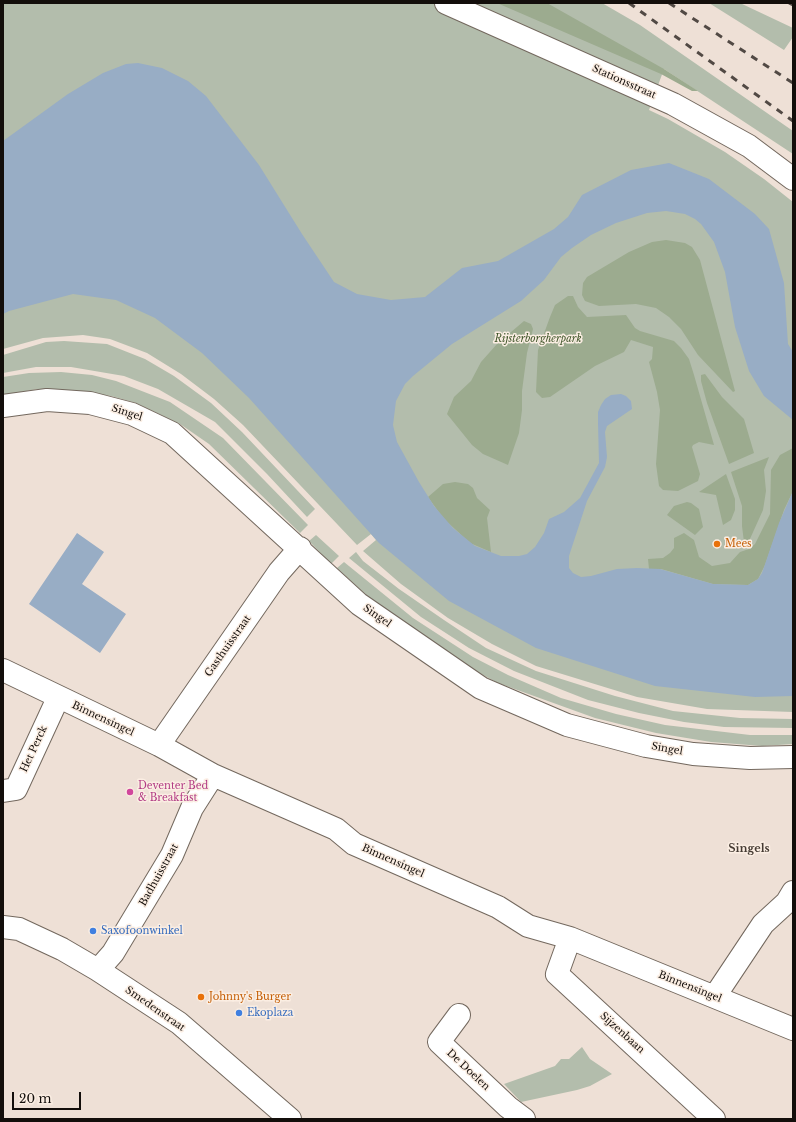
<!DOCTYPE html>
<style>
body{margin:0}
#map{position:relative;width:796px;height:1122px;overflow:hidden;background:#eee0d6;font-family:"Libre Baskerville",serif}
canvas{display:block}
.frame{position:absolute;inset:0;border:4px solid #130e0b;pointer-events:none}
.scale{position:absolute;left:12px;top:1092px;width:69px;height:18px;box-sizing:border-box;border:2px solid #130e0b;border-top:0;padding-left:5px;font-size:12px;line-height:14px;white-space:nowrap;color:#130e0b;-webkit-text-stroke:3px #fbeee3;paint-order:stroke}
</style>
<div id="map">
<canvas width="796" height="1122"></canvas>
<div class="frame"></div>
<div class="scale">20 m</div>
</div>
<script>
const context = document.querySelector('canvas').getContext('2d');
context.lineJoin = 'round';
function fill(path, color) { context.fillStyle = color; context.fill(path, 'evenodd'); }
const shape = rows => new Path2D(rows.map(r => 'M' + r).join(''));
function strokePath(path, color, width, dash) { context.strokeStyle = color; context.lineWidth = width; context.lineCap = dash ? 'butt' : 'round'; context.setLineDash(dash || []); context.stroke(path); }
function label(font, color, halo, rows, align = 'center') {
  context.font = font + ' "Libre Baskerville",serif'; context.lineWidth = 3; context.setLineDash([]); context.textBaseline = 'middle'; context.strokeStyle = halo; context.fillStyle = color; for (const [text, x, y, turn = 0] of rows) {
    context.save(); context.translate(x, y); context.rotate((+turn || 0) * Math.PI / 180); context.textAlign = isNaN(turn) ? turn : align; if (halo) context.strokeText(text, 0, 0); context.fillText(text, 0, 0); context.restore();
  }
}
const green = shape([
 [3,3,602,3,640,25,793,131,793,154,664,69,649,110,668,119,725,152,764,179,793,202,793,712,707,709,637,697,536,666,492,644,448,618,401,584,363,551,376,540,371,534,357,545,243,425,214,399,181,374,147,353,110,339,83,335,43,338,3,349],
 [709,3,740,3,793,28,793,37,784,50],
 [64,341,107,344,145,359,174,376,211,403,242,432,315,509,307,517,267,474,215,422,158,389,124,376,71,367,36,367,3,373,3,355,46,342],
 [61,372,92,375,116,381,170,402,223,438,308,525,300,533,209,444,180,424,136,403,111,396,64,390,38,389,3,395,3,377,29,373],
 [316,535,339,556,331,564,309,541],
 [356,552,363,561,399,589,444,620,486,648,536,671,615,696,673,711,740,718,793,719,793,728,724,727,684,722,639,713,588,700,514,671,469,648,421,617,349,558],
 [344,562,413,618,473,657,508,675,561,698,616,714,665,725,750,735,793,735,793,744,762,746,711,742,656,733,595,718,498,683,453,659,373,601,337,568],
 [582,1047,590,1059,612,1074,590,1086,577,1090,521,1102,504,1084,555,1066,561,1059,569,1059]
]);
const forest = shape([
 [497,3,547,3,664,69,698,91,692,91,661,74],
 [666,240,685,243,692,247,700,260,735,391,733,392,698,355,681,329,669,317,656,308,636,304,599,306,585,301,582,295,583,283,587,277,629,252,652,242],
 [568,296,573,296,578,307,587,317,626,315,635,328,640,331,674,341,681,348,689,359,694,375,714,445,699,442,693,445,692,447,700,474,698,481,678,491,663,490,659,486,656,464,660,410,657,392,649,362,652,359,653,347,631,340,624,352,595,366,550,397,542,398,536,392,538,350,550,317,555,305],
 [524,321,531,324,533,329,527,353,522,391,522,410,519,433,508,465,483,454,472,445,447,414,454,397,471,381,481,362,497,344],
 [705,374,722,397,744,419,754,453,729,464,707,403,701,381,701,375],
 [793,448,793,491,784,510,765,565,758,579,748,585,713,584,661,569,649,569,648,559,663,558,670,553,674,548,674,538,684,533,694,540,699,557,712,566,730,563,740,552,749,549,755,544,770,514,771,470,780,455],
 [769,457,764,470,766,491,763,510,749,541,744,542,742,526,742,506,731,472],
 [726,474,735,499,735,510,731,520,723,525,716,495,699,492],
 [455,482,468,484,473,488,477,498,490,510,487,518,491,552,470,543,443,518,428,497,443,484],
 [687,502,691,503,699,509,703,527,695,535,667,515,674,506]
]);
const water = shape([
 [138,63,162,68,188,81,206,96,259,165,302,234,334,282,357,294,391,300,425,297,462,268,498,261,554,229,568,217,582,195,631,170,669,163,709,179,755,214,769,229,784,283,788,344,793,352,793,420,764,396,749,371,735,327,725,272,714,242,701,224,695,219,685,214,666,211,647,213,616,223,591,235,572,248,561,257,544,280,521,301,452,344,413,376,405,384,396,401,393,425,397,442,419,482,434,506,453,528,475,546,501,556,519,556,527,554,535,547,544,533,549,519,564,512,580,498,599,463,598,423,598,412,601,405,605,399,611,395,621,394,626,396,631,401,632,409,607,426,605,432,607,457,605,467,587,501,569,556,569,568,573,573,581,577,591,576,617,569,637,568,660,569,713,584,748,585,758,579,762,573,779,523,793,491,793,696,755,697,655,686,536,648,449,601,379,543,249,398,202,353,155,318,116,300,73,294,9,311,3,314,3,141,68,94,103,73,126,64],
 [77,533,104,552,82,584,126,614,100,653,29,604]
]);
const minor = shape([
 [446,3,673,104,749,146,793,179],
 [3,406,47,400,90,403,132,414,172,433,359,604,481,688,567,725,646,746,693,754,750,758,793,757],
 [3,670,159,745,213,775,336,829,354,844,498,907,528,926,570,938,793,1029],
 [159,745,279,572,300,548],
 [3,791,16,789,58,698],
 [3,927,19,929,62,949,98,970,179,1023,290,1119],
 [570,938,557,974,714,1119],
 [98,970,113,953,172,855,192,808,213,775],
 [715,996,763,924,787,902,793,892],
 [459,1015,439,1042,508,1107,524,1119]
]);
const rail = shape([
 [629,3,793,121],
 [669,3,793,83],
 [789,3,793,5]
]);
const markers = [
 [717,544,4,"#e8710a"],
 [130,792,4,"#d1479c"],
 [93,931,4,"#3f7fe0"],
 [201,997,4,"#e8710a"],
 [239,1013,4,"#3f7fe0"]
];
const streetNames = [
 ["Stationsstraat",624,82,24],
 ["Singel",127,413,18],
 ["Singel",377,616,35],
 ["Gasthuisstraat",228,646,-55],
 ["Binnensingel",103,719,25],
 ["Het Perck",34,749,-65],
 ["Singel",667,749,10],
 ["Binnensingel",393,861,24],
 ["Badhuisstraat",159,875,-61],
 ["Binnensingel",690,987,22],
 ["Smedenstraat",155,1009,35],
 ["Sijzenbaan",622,1033,42],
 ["De Doelen",468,1070,43]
];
const parkNames = [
 ["Rijsterborgherpark",538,339]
];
const foodNames = [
 ["Mees",725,544],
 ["Johnny's Burger",209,997]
];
const hotelNames = [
 ["Deventer Bed",138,786],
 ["& Breakfast",138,798]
];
const shopNames = [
 ["Saxofoonwinkel",101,931],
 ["Ekoplaza",247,1013]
];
const neighbourhoodNames = [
 ["Singels",749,849]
];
fill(green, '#b3bdac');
fill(forest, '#9cab8f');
fill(water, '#98adc5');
strokePath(minor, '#73685e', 24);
strokePath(minor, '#fff', 22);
strokePath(rail, '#514944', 3, [7, 7]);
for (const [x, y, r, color] of markers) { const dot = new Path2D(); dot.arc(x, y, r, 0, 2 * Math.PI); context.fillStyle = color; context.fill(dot); strokePath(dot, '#fbeee3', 1.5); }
label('10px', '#130e0b', '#fbeee3', streetNames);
label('italic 10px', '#3f5529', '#fbeee3', parkNames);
label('10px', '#c56008', '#fbeee3', foodNames, 'left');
label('10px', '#b23c85', '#fbeee3', hotelNames, 'left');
label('10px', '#366cbe', '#fbeee3', shopNames, 'left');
label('bold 11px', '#443a32', '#fbeee3', neighbourhoodNames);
</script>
